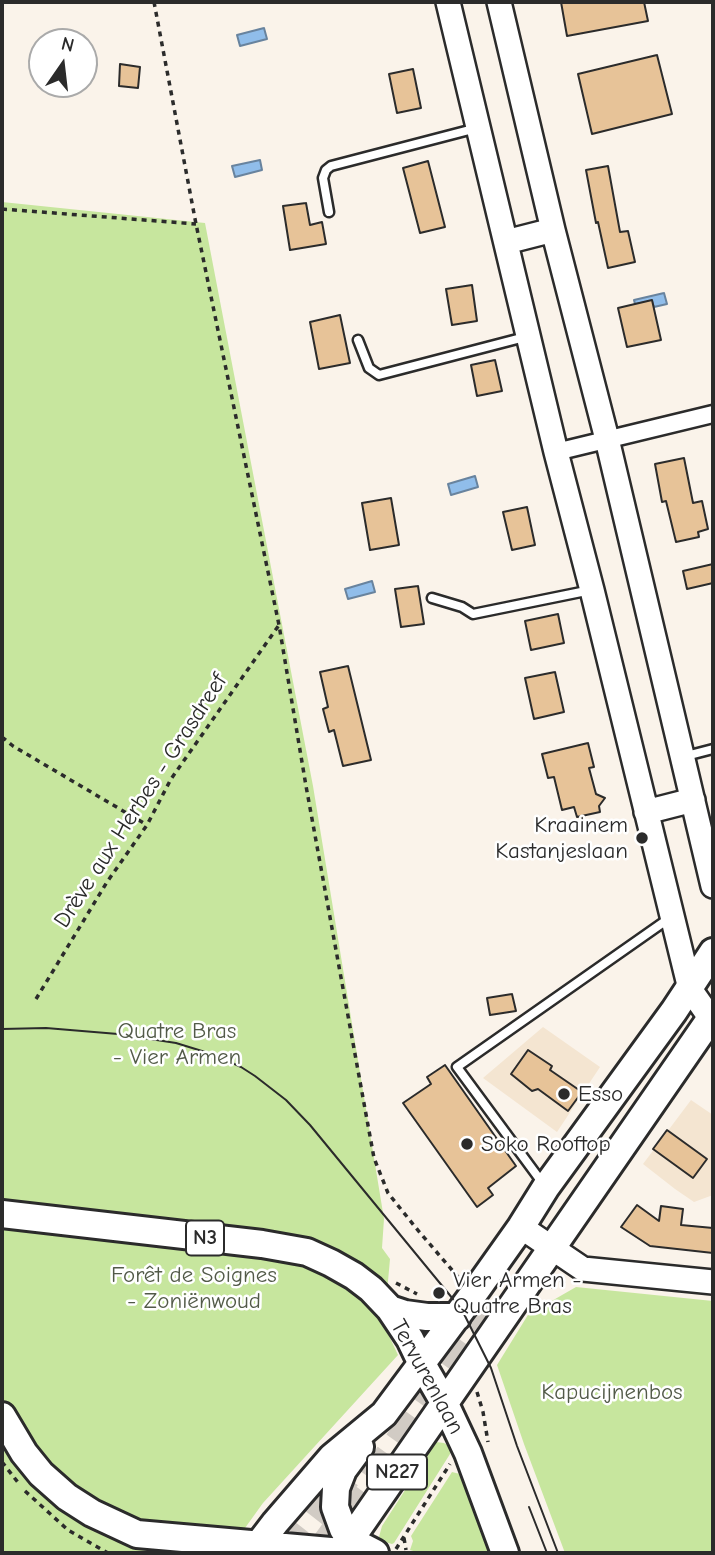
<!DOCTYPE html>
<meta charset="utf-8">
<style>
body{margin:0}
#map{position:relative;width:715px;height:1555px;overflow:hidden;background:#faf3ea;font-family:"Comic Neue",sans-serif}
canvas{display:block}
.frame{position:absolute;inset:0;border:4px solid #2b2b2b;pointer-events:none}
.north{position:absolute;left:28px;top:28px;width:70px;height:70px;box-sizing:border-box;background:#fff;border:2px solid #aaa;border-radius:50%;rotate:14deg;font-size:19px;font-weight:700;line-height:28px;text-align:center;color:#2b2b2b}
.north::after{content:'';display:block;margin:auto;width:24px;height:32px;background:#2b2b2b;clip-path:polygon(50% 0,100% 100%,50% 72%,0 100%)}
</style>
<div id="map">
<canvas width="715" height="1555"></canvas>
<div class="frame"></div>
<div class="north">N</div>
</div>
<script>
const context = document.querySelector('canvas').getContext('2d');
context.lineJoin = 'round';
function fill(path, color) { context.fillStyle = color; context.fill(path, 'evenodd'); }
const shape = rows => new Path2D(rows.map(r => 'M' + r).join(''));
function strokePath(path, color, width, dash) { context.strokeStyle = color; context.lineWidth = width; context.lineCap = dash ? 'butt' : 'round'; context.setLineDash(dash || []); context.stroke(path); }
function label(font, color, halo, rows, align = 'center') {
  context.font = font + ' "Comic Neue",sans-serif'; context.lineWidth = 5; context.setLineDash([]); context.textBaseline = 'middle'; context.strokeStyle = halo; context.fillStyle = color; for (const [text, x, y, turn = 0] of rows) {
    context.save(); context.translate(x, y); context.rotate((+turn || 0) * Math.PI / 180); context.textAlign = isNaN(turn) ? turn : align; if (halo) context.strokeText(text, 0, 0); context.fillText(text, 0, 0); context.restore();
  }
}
const built = shape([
 [543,1027,600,1067,557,1132,483,1078],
 [691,1100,713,1115,713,1195,694,1202,675,1189,643,1164]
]);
const green = shape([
 [2,202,205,223,313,786,384,1219,382,1248,390,1259,384,1325,398,1355,263,1503,227,1553,2,1553],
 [576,1287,713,1301,713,1553,565,1553,524,1444,497,1365,531,1310,536,1310],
 [436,1442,444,1443,449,1446,451,1451,450,1454,394,1543,392,1544,382,1541,379,1537,382,1526],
 [452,1472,460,1474,490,1553,420,1553,410,1550,413,1541,411,1536]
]);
const water = shape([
 [264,28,267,39,240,46,237,35,264,28],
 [260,160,262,170,235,177,232,166,260,160],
 [664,293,667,304,654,307,652,301,635,304,634,300,664,293],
 [475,476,478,487,451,495,448,484,475,476],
 [372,581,375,592,348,599,345,589,372,581]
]);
const building = shape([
 [561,2,644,2,648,21,567,36,561,2],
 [657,55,672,114,592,134,578,74,657,55],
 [120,64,140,67,138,88,119,86,120,64],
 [413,69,421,108,397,113,389,74,413,69],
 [428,161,445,227,420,233,403,168,428,161],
 [608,166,620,232,628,231,635,262,608,268,598,222,596,223,586,170,608,166],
 [306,203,310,225,322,222,326,244,290,250,283,206,306,203],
 [472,285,477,321,452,325,446,289,472,285],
 [652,300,661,340,627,347,618,308,652,300],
 [340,315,350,363,319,369,310,322,340,315],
 [495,360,502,391,477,396,471,365,495,360],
 [684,458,693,503,702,501,708,529,698,532,699,537,676,542,666,501,662,502,655,464,684,458],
 [391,498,399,545,370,550,362,503,391,498],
 [527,507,535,545,512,550,503,512,527,507],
 [713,564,713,583,687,589,683,571,713,564],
 [418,586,424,624,401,627,395,589,418,586],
 [558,614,564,643,531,650,525,621,558,614],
 [348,666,371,760,343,766,334,730,329,732,323,709,328,707,320,672,348,666],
 [555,672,564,712,534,719,525,678,555,672],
 [588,743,594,767,589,768,596,794,605,798,599,806,600,812,577,817,574,807,562,810,554,777,548,778,542,754,588,743],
 [512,994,516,1011,490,1015,487,998,512,994],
 [528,1050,552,1066,550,1070,582,1092,568,1111,538,1089,532,1091,511,1074,528,1050],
 [445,1065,516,1166,488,1188,493,1195,477,1207,403,1103,431,1084,427,1077,445,1065],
 [667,1130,707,1159,693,1178,653,1149,667,1130],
 [637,1205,659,1221,661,1206,683,1209,681,1225,713,1228,713,1253,650,1246,621,1227,637,1205]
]);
const highwayTunnel = shape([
 [286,1553,346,1476],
 [320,1553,494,1310]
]);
const path = shape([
 [154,2,196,224,279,625,306,786,374,1158,388,1193,416,1228,458,1277],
 [2,209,196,224],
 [2,737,13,746,147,825],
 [36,999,107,882,147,825,171,779,279,625],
 [396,1283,417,1294],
 [551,1287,566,1280],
 [477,1392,483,1412,488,1442],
 [2,1462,20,1485],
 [25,1491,68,1530,108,1553],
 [404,1538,406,1550],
 [396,1549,450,1464]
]);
const lane = shape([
 [329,212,323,178,326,170,331,166,477,128],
 [358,340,369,368,379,375,525,337],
 [432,598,462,607,473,614,591,590],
 [686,756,713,749],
 [544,1185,457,1067,671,917]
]);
const street = shape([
 [556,452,713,414]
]);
const secondary = shape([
 [448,2,556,452,592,590,690,989,711,1019],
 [499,2,553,230,607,439,713,886],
 [506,242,553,230],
 [646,812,693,800],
 [521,1227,583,1269,713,1282]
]);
const primary = shape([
 [2,1214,262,1244,307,1252,331,1263,354,1276,371,1289,390,1309,410,1339,422,1364,445,1404,468,1453,505,1553],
 [390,1309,405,1314,427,1317,457,1317],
 [2,1416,24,1453,41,1474,67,1497,92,1513,137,1534,353,1553],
 [360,1447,343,1470,336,1488,335,1507,343,1529,350,1540,375,1553],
 [252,1553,275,1523,332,1457,384,1414,477,1289,521,1227,546,1187,674,1011,713,952],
 [341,1553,713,1015]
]);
const tram = shape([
 [2,1029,46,1028,118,1034,176,1043,215,1055,241,1067,255,1076,286,1100,310,1125,462,1310,491,1368,517,1446,558,1553],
 [529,1507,547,1553]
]);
const markers = [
 [642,838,7,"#2b2b2b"],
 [564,1094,7,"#2b2b2b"],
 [467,1144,7,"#2b2b2b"],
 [439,1293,7,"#2b2b2b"]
];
const shields = [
 [205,1238,38],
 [397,1472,60]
];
const shieldNames = [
 ["N3",205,1238],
 ["N227",397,1472]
];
const streetNames = [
 ["Drève aux Herbes - Grasdreef",141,801,-57],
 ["Tervurenlaan",427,1377,61]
];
const poiNames = [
 ["Kraainem",628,825,"right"],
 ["Kastanjeslaan",628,851,"right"],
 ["Esso",578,1094],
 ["Soko Rooftop",481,1144],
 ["Vier Armen -",453,1280],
 ["Quatre Bras",453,1306]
];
const parkNames = [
 ["Quatre Bras",177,1031],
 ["- Vier Armen",177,1057],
 ["Forêt de Soignes",194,1275],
 ["- Zoniënwoud",194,1301],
 ["Kapucijnenbos",612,1392]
];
fill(built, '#f4e5d1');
fill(green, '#c7e69e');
fill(water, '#90bdea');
strokePath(water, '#68839e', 2);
fill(building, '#e7c398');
strokePath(building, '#2b2b2b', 2);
strokePath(highwayTunnel, '#d1cbc4', 30, [30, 15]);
strokePath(lane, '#2b2b2b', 13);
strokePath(street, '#2b2b2b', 21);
strokePath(secondary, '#2b2b2b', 28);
strokePath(primary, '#2b2b2b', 32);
strokePath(path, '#2b2b2b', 3.5, [5, 5]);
strokePath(lane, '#fff', 8);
strokePath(street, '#fff', 16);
strokePath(secondary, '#fff', 23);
strokePath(primary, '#fff', 26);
strokePath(tram, '#2b2b2b', 2);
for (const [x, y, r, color] of markers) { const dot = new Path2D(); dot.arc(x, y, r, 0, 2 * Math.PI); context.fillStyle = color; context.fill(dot); strokePath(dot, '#fff', 2.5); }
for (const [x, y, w] of shields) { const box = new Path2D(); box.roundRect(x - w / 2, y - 17.5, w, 35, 5); context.fillStyle = '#fff'; context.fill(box); strokePath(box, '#2b2b2b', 2); }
label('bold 21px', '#2b2b2b', null, shieldNames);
label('23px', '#2b2b2b', '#fff', streetNames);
label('23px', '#2b2b2b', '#fff', poiNames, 'left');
label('23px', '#525a48', '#fff', parkNames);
</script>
